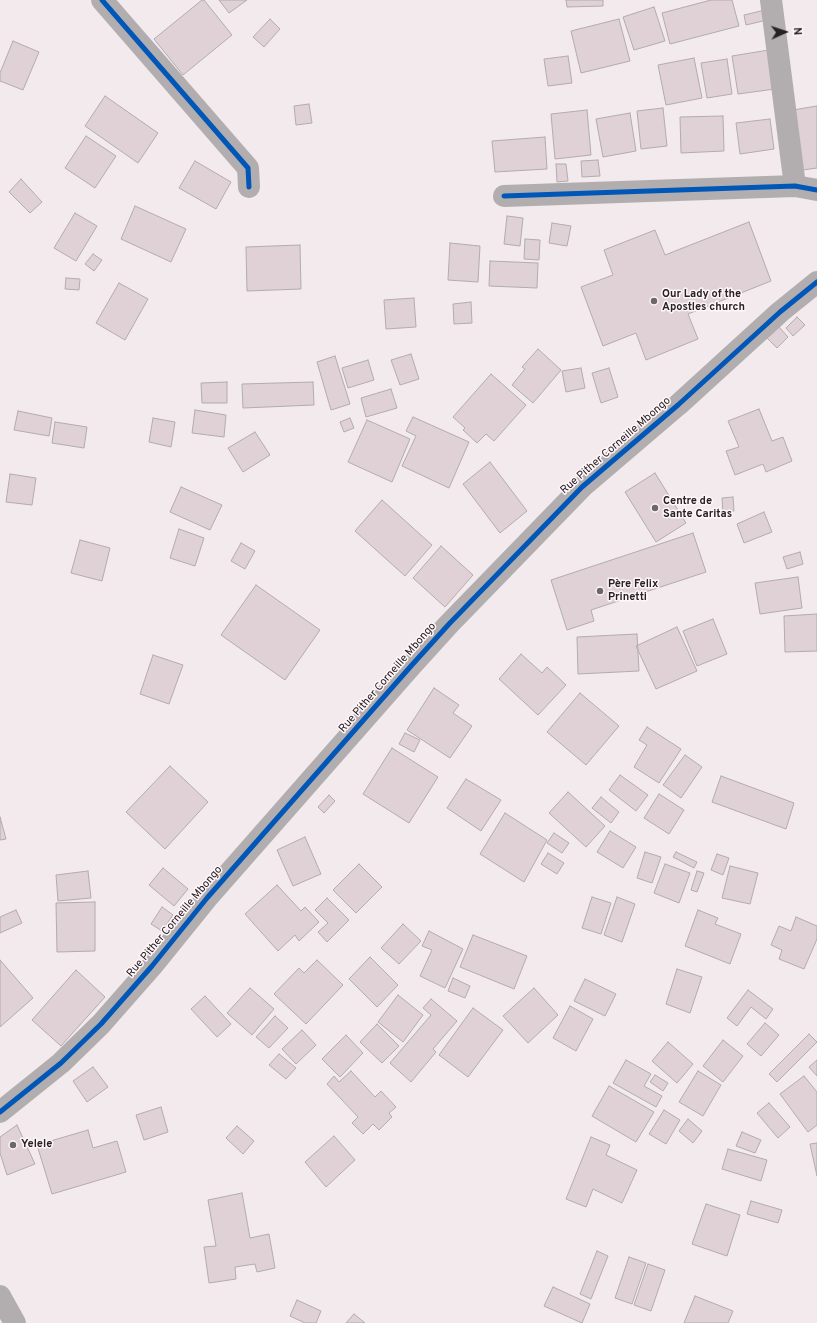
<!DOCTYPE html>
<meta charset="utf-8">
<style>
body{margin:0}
#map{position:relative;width:817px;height:1323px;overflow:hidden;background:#f2eaed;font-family:Overpass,sans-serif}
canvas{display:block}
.north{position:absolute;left:765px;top:12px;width:40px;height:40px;-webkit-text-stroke:3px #fff6f9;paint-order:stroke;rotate:87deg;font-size:11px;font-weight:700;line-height:16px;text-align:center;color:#272123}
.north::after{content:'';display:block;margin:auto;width:14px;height:18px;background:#272123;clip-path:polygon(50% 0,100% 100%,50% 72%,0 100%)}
</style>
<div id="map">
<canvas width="817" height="1323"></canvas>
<div class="north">N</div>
</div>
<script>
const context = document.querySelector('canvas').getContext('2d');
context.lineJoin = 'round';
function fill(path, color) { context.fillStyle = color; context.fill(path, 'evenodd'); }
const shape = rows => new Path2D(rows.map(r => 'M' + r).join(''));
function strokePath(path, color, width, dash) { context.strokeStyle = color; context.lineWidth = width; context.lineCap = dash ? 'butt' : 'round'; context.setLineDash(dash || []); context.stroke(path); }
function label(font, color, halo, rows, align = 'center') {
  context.font = font + ' Overpass,sans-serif'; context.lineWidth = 3; context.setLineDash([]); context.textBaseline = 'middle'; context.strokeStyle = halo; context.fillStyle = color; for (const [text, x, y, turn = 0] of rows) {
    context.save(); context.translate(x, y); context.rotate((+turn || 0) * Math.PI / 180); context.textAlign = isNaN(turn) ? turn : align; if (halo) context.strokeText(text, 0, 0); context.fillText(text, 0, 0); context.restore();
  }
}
const building = shape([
 [202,0,204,0,232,35,183,75,154,39,202,0],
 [219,0,247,0,229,13,219,0],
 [566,0,603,0,603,6,567,7,566,0],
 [711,0,732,0,739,26,670,44,662,13,711,0],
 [654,7,665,41,634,50,623,17,654,7],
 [765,10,767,20,746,25,744,15,765,10],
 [270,19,280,29,264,47,253,37,270,19],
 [619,19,630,61,581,73,571,31,619,19],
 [13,41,39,52,23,90,0,81,0,73,13,41],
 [769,50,775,89,738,94,732,56,769,50],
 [568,56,572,83,548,86,544,59,568,56],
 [694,58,702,98,666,105,658,65,694,58],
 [727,59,732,94,707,98,701,63,727,59],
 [105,96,158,133,138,163,85,126,105,96],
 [309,104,312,123,296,125,294,106,309,104],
 [817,106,817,168,803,170,793,110,817,106],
 [663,108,667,146,641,149,637,111,663,108],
 [587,110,591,155,555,159,551,114,587,110],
 [630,113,636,151,603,157,596,119,630,113],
 [723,116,724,151,681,153,680,117,723,116],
 [770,119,774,149,740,154,736,123,770,119],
 [86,136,116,156,95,188,65,168,86,136],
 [545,137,547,169,495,172,492,141,545,137],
 [598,160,600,176,582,177,581,161,598,160],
 [195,161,231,182,216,209,179,188,195,161],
 [556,164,566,164,568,181,557,182,556,164],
 [21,179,42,202,30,213,9,192,21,179],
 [135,206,186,229,171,262,121,239,135,206],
 [75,213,97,226,76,261,54,248,75,213],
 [507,216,523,218,520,246,504,244,507,216],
 [749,222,771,281,688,314,698,339,646,360,636,333,603,346,581,287,613,275,604,250,655,230,665,255,749,222],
 [552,223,571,226,567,246,549,243,552,223],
 [525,239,540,240,539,260,524,259,525,239],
 [450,243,480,246,478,282,448,280,450,243],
 [300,245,301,289,247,291,246,247,300,245],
 [93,254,102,260,94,271,85,264,93,254],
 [490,261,538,263,537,288,489,286,490,261],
 [66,278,80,279,79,290,65,289,66,278],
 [119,283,148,299,125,340,96,323,119,283],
 [414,298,416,327,386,329,384,300,414,298],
 [471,302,472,323,454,324,453,304,471,302],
 [797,317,805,325,793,336,786,328,797,317],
 [779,327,788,337,777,348,767,338,779,327],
 [538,349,561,370,533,403,512,385,525,369,522,367,538,349],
 [411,354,419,379,400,385,391,360,411,354],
 [335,356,350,404,331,410,317,362,335,356],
 [368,360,374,380,348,388,342,368,368,360],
 [581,368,585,388,566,392,562,371,581,368],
 [609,368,618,397,601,403,592,373,609,368],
 [491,374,526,405,494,441,486,434,477,443,463,430,465,428,453,417,491,374],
 [227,382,227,403,202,403,201,383,227,382],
 [313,382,314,405,243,408,242,384,313,382],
 [391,389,397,408,366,417,361,398,391,389],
 [759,409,772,441,783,437,792,461,766,472,763,464,735,475,726,451,739,447,728,421,759,409],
 [195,410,226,415,224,437,192,433,195,410],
 [18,411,52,418,49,436,14,430,18,411],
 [413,417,469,442,449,488,402,466,416,436,406,431,413,417],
 [153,418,175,422,171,447,149,442,153,418],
 [350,418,354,428,344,432,340,422,350,418],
 [367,420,410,439,392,482,348,462,367,420],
 [55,422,87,427,84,448,52,443,55,422],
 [255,432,270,455,243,472,228,448,255,432],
 [490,462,527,511,500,533,463,484,490,462],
 [655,473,686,523,656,542,625,492,655,473],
 [10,474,36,478,32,505,6,502,10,474],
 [181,487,222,505,210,530,170,512,181,487],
 [733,497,734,511,723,512,722,498,733,497],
 [382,500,432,545,405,576,355,531,382,500],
 [764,512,772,532,744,543,737,524,764,512],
 [179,529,204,538,195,566,170,558,179,529],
 [693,533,706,572,591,610,594,621,567,630,551,580,693,533],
 [80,540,110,548,102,581,71,573,80,540],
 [241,543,255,551,245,569,231,561,241,543],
 [441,546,473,575,445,607,413,578,441,546],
 [800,552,803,564,787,569,783,557,800,552],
 [798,577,802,608,760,614,755,583,798,577],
 [256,585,320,630,285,680,221,635,256,585],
 [817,614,817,651,785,652,784,616,817,614],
 [713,619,727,654,697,666,683,631,713,619],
 [677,627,697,671,656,689,636,646,677,627],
 [637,634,639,671,578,674,577,637,637,634],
 [521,654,542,673,547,667,566,685,538,715,499,679,521,654],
 [153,655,183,665,169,704,140,694,153,655],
 [434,688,459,705,453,713,472,726,450,758,407,730,434,688],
 [580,693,619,726,586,765,547,732,580,693],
 [647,727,681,749,659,783,634,767,647,745,639,740,647,727],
 [405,733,420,740,414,752,399,744,405,733],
 [392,748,438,777,409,823,363,794,392,748],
 [685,755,702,767,681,798,663,785,685,755],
 [170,766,208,802,165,849,126,812,170,766],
 [620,775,648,795,636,811,609,790,620,775],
 [721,776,794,803,786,829,712,802,721,776],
 [466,779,501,800,481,831,447,808,466,779],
 [568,792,605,826,586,847,549,813,568,792],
 [659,794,684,810,669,834,644,818,659,794],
 [329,795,335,801,324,813,318,807,329,795],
 [601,797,619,812,611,823,592,808,601,797],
 [505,813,547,840,524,882,480,854,505,813],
 [0,817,6,839,0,840,0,817],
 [610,831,636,847,623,868,597,852,610,831],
 [554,833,569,843,562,853,547,843,554,833],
 [305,837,321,874,293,886,277,850,305,837],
 [645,852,661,857,652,883,637,878,645,852],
 [676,852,697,862,694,868,673,857,676,852],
 [548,853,564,863,557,874,541,864,548,853],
 [717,854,729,858,723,875,711,870,717,854],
 [359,864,382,887,356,913,333,890,359,864],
 [665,864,690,873,679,903,654,893,665,864],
 [730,866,758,873,750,904,722,898,730,866],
 [163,868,188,889,174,906,149,885,163,868],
 [88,871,91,898,58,901,56,875,88,871],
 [697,871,704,873,697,892,691,890,697,871],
 [277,885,301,911,305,907,319,922,299,941,295,935,278,951,245,914,277,885],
 [592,897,611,903,601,934,582,928,592,897],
 [617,897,635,904,622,942,604,935,617,897],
 [327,898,349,920,327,942,318,932,328,923,315,910,327,898],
 [95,902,95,951,57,952,56,903,95,902],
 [162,907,173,915,162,931,151,924,162,907],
 [16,910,22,923,0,933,0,917,16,910],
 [698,910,718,918,715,924,741,934,730,964,685,946,698,910],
 [796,917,817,926,817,939,804,969,779,959,782,950,771,945,779,926,791,931,796,917],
 [403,924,421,941,399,964,381,948,403,924],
 [429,931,463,949,445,988,420,976,432,950,422,946,429,931],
 [473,935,527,956,514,989,460,967,473,935],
 [370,957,398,985,377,1007,349,979,370,957],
 [0,960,33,998,0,1027,0,960],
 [317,960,343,985,306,1024,274,994,299,968,304,973,317,960],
 [677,969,702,977,690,1013,666,1004,677,969],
 [76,970,105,997,61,1046,32,1020,76,970],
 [453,978,470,986,465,998,448,991,453,978],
 [585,979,616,994,605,1016,574,1001,585,979],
 [250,988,274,1009,252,1035,227,1013,250,988],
 [534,988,558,1015,528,1043,503,1016,534,988],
 [748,990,773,1009,766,1019,751,1007,737,1026,727,1018,748,990],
 [398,995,423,1015,403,1042,378,1022,398,995],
 [205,996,231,1024,217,1037,191,1009,205,996],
 [431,999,457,1021,433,1049,436,1052,411,1082,390,1063,431,1015,423,1008,431,999],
 [570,1006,593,1019,576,1051,553,1038,570,1006],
 [473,1008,503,1030,468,1077,439,1055,473,1008],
 [275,1016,288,1028,269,1048,256,1037,275,1016],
 [765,1023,779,1035,761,1056,747,1044,765,1023],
 [377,1024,399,1046,382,1063,360,1042,377,1024],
 [302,1030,316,1045,296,1064,282,1049,302,1030],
 [809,1034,817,1042,777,1082,769,1074,809,1034],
 [346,1035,363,1053,340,1077,322,1059,346,1035],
 [723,1040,743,1056,723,1082,703,1066,723,1040],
 [668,1042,693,1064,677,1083,652,1061,668,1042],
 [279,1054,296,1068,286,1079,269,1065,279,1054],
 [626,1060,651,1074,644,1086,662,1096,656,1107,613,1083,626,1060],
 [817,1060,817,1076,809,1067,817,1060],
 [93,1067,108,1087,87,1102,73,1081,93,1067],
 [351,1071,375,1097,381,1091,396,1107,389,1113,392,1117,379,1130,373,1124,363,1134,352,1123,358,1117,327,1084,334,1076,339,1082,351,1071],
 [698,1071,721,1085,703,1116,679,1102,698,1071],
 [655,1075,668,1083,663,1091,650,1082,655,1075],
 [804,1076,817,1092,817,1125,808,1132,780,1094,804,1076],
 [609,1086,654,1112,636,1142,592,1116,609,1086],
 [769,1103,790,1127,778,1138,757,1113,769,1103],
 [161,1107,168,1132,144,1140,136,1115,161,1107],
 [664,1110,680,1120,666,1144,649,1134,664,1110],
 [688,1119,702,1131,693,1143,679,1131,688,1119],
 [17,1125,35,1164,7,1175,0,1153,0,1137,17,1125],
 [237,1126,254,1141,243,1154,226,1138,237,1126],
 [88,1130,93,1148,117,1141,126,1172,52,1194,37,1145,88,1130],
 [742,1132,761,1140,755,1153,736,1146,742,1132],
 [334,1136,355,1160,326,1187,305,1162,334,1136],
 [591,1137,610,1145,606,1155,637,1170,622,1203,593,1189,586,1207,566,1199,591,1137],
 [817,1143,817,1176,810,1144,817,1143],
 [728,1149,767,1160,761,1181,722,1169,728,1149],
 [242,1193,250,1238,269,1234,275,1268,257,1272,255,1264,235,1267,236,1279,209,1283,204,1247,216,1246,208,1200,242,1193],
 [751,1201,782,1210,778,1223,747,1214,751,1201],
 [706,1204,740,1215,727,1256,692,1244,706,1204],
 [597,1251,608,1256,591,1299,580,1294,597,1251],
 [629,1257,646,1263,632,1304,615,1298,629,1257],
 [648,1264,665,1270,651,1311,634,1305,648,1264],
 [553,1287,590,1304,582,1323,544,1306,553,1287],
 [695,1296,733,1311,728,1323,684,1323,695,1296],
 [297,1300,321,1311,316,1323,305,1323,290,1316,297,1300],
 [354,1314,365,1323,346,1323,354,1314]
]);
const minor = shape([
 [102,0,248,168,249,187],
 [771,0,795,186],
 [504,196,795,186,817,190]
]);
const tertiary = shape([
 [0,1112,61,1063,101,1024,152,966,207,898,411,666,449,624,582,487,678,405,780,312,817,282],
 [0,1296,15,1323]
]);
const cycleway = shape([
 [102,0,248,168,249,187],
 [504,196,795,186,817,190],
 [0,1112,61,1063,101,1024,152,966,207,898,411,666,449,624,582,487,678,405,780,312,817,282]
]);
const markers = [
 [654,301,4,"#6e676a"],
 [655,508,4,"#6e676a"],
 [600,591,4,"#6e676a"],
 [13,1145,4,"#6e676a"]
];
const poiNames = [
 ["Our Lady of the",662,295],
 ["Apostles church",662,308],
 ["Centre de",663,502],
 ["Sante Caritas",663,515],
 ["Père Felix",608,585],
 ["Prinetti",608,598],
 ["Yelele",21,1145]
];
const streetNames = [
 ["Rue Pither Corneille Mbongo",616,446,-41],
 ["Rue Pither Corneille Mbongo",388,678,-49],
 ["Rue Pither Corneille Mbongo",175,922,-50]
];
fill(building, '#dfd1d6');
strokePath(building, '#b2acae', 1);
strokePath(minor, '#b2aeb0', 22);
strokePath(tertiary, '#b2aeb0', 22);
strokePath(cycleway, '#0057b8', 5);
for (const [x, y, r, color] of markers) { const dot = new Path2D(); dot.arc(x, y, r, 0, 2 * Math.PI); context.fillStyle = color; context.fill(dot); strokePath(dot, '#fff6f9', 1.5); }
label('bold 11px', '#272123', '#fff6f9', poiNames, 'left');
label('11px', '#272123', '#fff6f9', streetNames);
</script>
